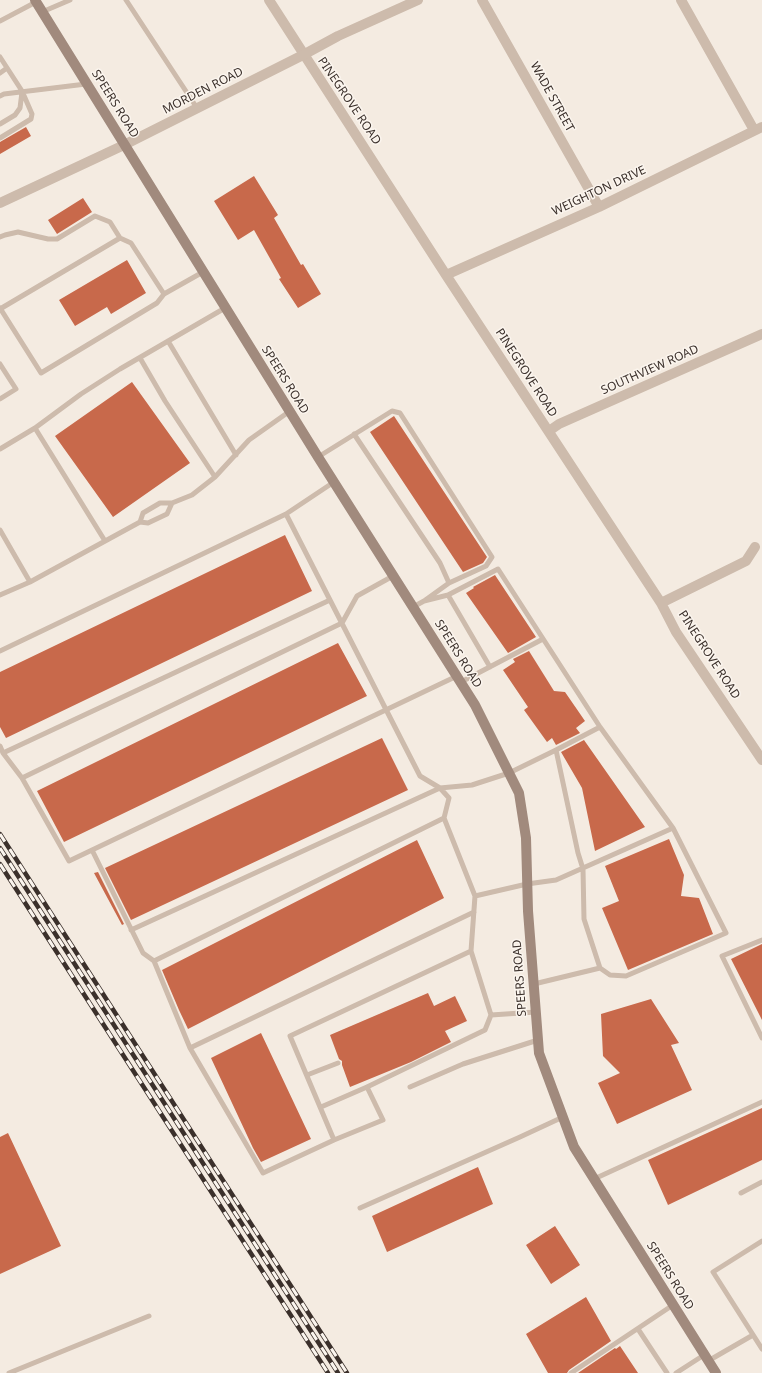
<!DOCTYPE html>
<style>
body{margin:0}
canvas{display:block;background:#f4ebe1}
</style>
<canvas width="762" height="1373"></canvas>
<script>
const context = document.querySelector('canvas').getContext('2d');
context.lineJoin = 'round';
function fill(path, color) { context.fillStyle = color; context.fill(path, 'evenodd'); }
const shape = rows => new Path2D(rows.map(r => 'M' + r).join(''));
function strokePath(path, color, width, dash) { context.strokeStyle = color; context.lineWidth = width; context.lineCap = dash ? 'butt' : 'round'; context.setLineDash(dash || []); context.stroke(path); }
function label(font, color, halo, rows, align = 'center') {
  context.font = font + ' "Noto Sans",sans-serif'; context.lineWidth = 3; context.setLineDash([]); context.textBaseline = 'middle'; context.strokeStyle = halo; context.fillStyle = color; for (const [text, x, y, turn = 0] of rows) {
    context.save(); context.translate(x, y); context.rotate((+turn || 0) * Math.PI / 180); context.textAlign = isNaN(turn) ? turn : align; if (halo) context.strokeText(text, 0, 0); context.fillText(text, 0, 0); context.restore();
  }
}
const building = shape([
 [26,127,31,136,0,154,0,142],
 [254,176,278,215,274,218,301,265,303,264,321,294,298,308,279,279,281,278,254,230,238,240,214,201],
 [83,198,92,212,57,234,48,220],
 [127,260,146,293,111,314,107,307,75,326,59,300],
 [132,382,190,463,113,517,55,436],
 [394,416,487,557,483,563,463,572,370,432],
 [285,535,312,591,6,738,0,727,0,672],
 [495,575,536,637,508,653,466,593,474,588,473,587],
 [338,643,367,696,64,842,37,791],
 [529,651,554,691,565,692,585,721,576,728,580,733,556,745,552,738,547,742,524,710,528,707,503,670,515,662,513,659],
 [382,738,408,790,131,920,105,868],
 [584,740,645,827,595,851,582,788,561,752],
 [669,839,684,875,681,896,699,898,713,934,628,970,602,908,619,901,605,866],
 [417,840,444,898,188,1029,179,1010,162,970],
 [98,872,124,924,122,925,94,873],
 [762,944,762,1020,731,959],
 [428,993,434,1006,455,996,467,1021,445,1031,451,1042,411,1062,350,1087,342,1065,342,1061,339,1059,330,1035],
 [651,999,679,1043,671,1045,692,1090,617,1124,598,1083,620,1073,603,1056,601,1014],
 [261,1033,311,1139,261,1162,253,1148,211,1058],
 [762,1108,762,1160,668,1205,648,1160],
 [8,1133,61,1246,0,1274,0,1137],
 [478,1167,493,1204,387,1252,372,1216],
 [555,1226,580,1265,551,1284,526,1245],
 [586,1297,611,1341,569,1370,567,1373,548,1373,526,1334],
 [620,1346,638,1373,578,1373,615,1348,616,1349]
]);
const service = shape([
 [126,0,197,108],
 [42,12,70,0],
 [0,21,36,2],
 [0,57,22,91,32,114,31,119,0,138],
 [0,73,7,68],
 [0,96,4,94,86,84],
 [0,124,15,115,20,108,22,92],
 [0,237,5,235,18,232,48,239,57,239,95,216,110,222,120,238],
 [0,308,41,373,157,303,164,294,203,272],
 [0,309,120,238,131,243,164,294],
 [168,341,236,455],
 [140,358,165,401,215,477],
 [0,364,16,389,0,399],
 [35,428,105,541],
 [354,434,440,563,449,583],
 [0,449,35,428,81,394,120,369,225,308],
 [318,457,392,411,400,413,492,557,486,566,449,583,424,601],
 [140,522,143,513,160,503,172,503,192,495,215,477,249,440,290,411],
 [0,530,30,582],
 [393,576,357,596,342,623,22,778,69,861,457,676],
 [0,595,30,582,140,522,148,523,167,514,172,503],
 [448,595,490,667],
 [413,607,424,601,448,595,498,569,600,727],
 [0,651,286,514,334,482],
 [461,682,543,639],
 [0,746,3,753,22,778],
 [3,753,330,600],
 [440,788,472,785,509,773,556,750],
 [444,818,475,896,527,884,556,880,673,828,726,933,626,976,610,975,600,968],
 [92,850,143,953,154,961,190,1048,263,1173,334,1140,290,1036,471,951,491,1015,536,1012],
 [131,930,440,788,420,776,286,514],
 [762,940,722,956,762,1038],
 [471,951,475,896],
 [154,961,444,818,449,798,440,788],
 [534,984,600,968,584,919,583,869,578,853,556,750,600,727,673,828],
 [190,1048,474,912],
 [307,1075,338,1063],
 [367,1087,485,1030,491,1015],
 [410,1087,463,1064,538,1040],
 [321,1107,367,1087,383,1120,334,1140],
 [594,1179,762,1102],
 [741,1193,762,1182],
 [360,1208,520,1137,563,1117],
 [762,1241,713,1272,762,1349],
 [638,1329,667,1373],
 [708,1361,753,1335],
 [9,1373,149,1316],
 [571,1373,673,1305],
 [676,1373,704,1355]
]);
const minor = shape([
 [269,0,446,275,661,603,676,632,762,760],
 [482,0,599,207],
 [681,0,754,130],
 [0,203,124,145],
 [446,275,599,207,762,127],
 [549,431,559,424,762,334],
 [661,603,746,561,755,547]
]);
const tertiary = shape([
 [124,145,303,55,338,36,418,0]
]);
const secondary = shape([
 [35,0,318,457,475,705,519,793,526,838,528,911,539,1053,574,1147,716,1373]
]);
const rail = shape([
 [0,834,347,1373],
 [0,848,338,1373],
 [0,864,328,1373]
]);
const streetNames = [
 ["MORDEN ROAD",203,91,-27],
 ["WADE STREET",552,97,61],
 ["PINEGROVE ROAD",349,101,56],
 ["SPEERS ROAD",115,104,58],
 ["WEIGHTON DRIVE",599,191,-25],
 ["SOUTHVIEW ROAD",650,370,-24],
 ["PINEGROVE ROAD",526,373,57],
 ["SPEERS ROAD",285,380,58],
 ["SPEERS ROAD",458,654,58],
 ["PINEGROVE ROAD",709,655,57],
 ["SPEERS ROAD",520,978,-94],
 ["SPEERS ROAD",670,1276,58]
];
fill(building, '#c8694b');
strokePath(service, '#cdbbac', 5);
strokePath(minor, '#cdbbac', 10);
strokePath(tertiary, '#cdbbac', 10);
strokePath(secondary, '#a18a7d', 10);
strokePath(rail, '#3b302b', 4.5);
strokePath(rail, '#fbf5ee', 3, [9]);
label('12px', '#3b302b', '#fbf5ee', streetNames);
</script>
